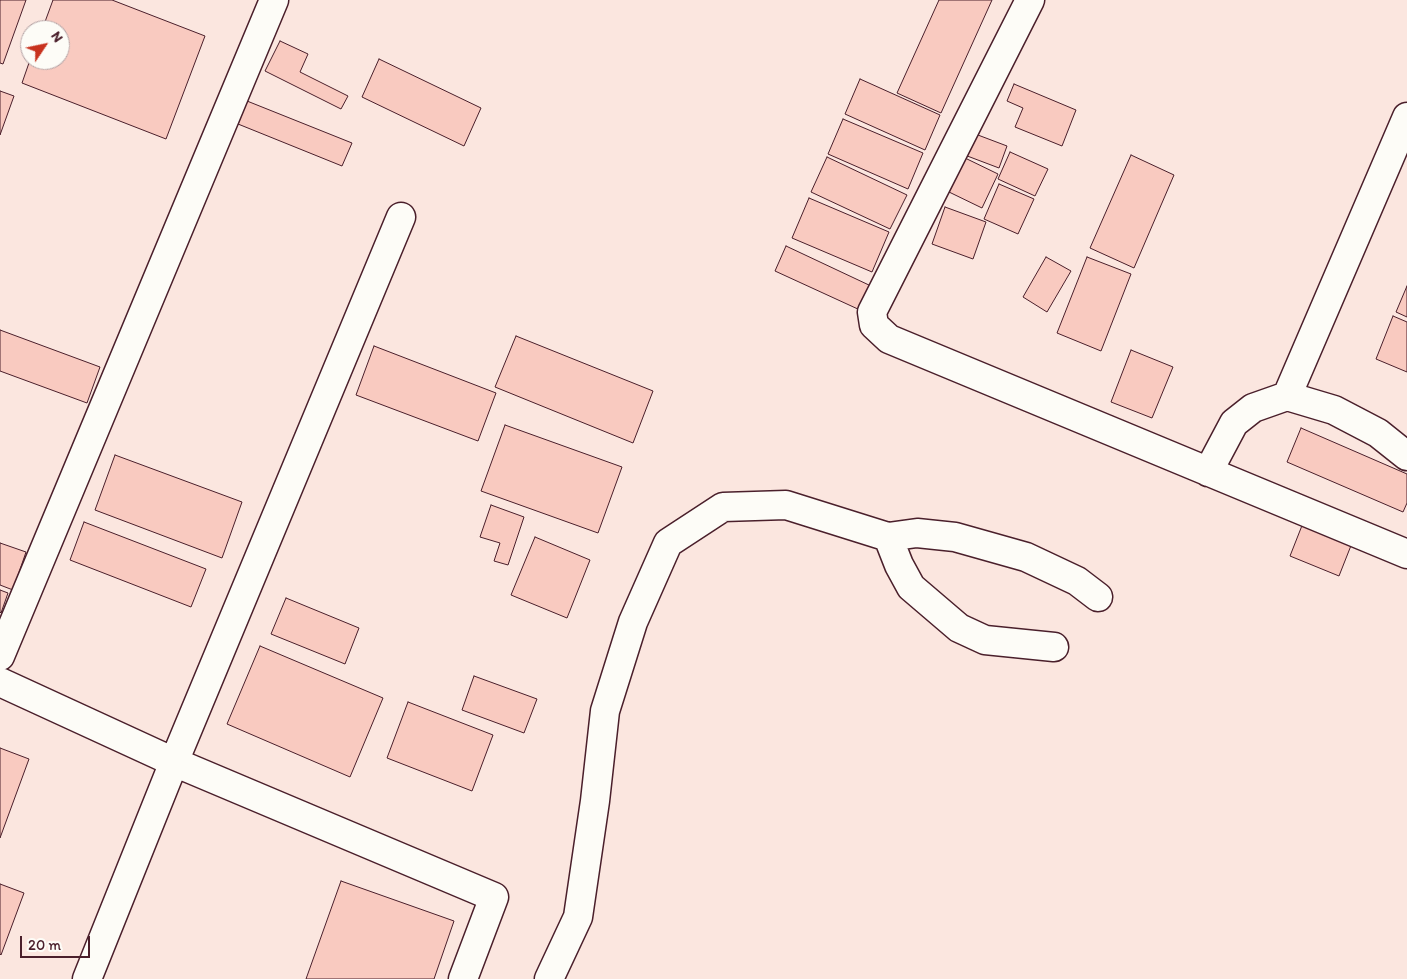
<!DOCTYPE html>
<style>
body{margin:0}
#map{position:relative;width:1407px;height:979px;overflow:hidden;background:#fcf2ec;font-family:Itim,sans-serif}
canvas{display:block}
.north{position:absolute;left:20px;top:20px;width:50px;height:50px;box-sizing:border-box;background:#fdfcf7;border:1px solid #b5a4a5;border-radius:50%;rotate:56deg;font-size:14px;font-weight:700;line-height:20px;text-align:center;color:#4a1f2b}
.north::after{content:'';display:block;margin:auto;width:18px;height:22px;background:#c8321e;clip-path:polygon(50% 0,100% 100%,50% 72%,0 100%)}
.scale{position:absolute;left:20px;top:936px;width:70px;height:22px;box-sizing:border-box;border:2px solid #4a1f2b;border-top:0;padding-left:6px;font-size:15px;line-height:18px;white-space:nowrap;color:#4a1f2b;-webkit-text-stroke:4px #fdfcf7;paint-order:stroke}
</style>
<div id="map">
<canvas width="1407" height="979"></canvas>
<div class="north">N</div>
<div class="scale">20 m</div>
</div>
<script>
const context = document.querySelector('canvas').getContext('2d');
context.lineJoin = 'round';
function fill(path, color) { context.fillStyle = color; context.fill(path, 'evenodd'); }
const shape = rows => new Path2D(rows.map(r => 'M' + r).join(''));
function strokePath(path, color, width, dash) { context.strokeStyle = color; context.lineWidth = width; context.lineCap = dash ? 'butt' : 'round'; context.setLineDash(dash || []); context.stroke(path); }
const built = shape([
 [0,0,1407,0,1407,979,0,979],
 [30,30,60,30,60,60,30,60]
]);
const building = shape([
 [0,0,26,0,3,64,0,63,0,0],
 [53,0,112,0,205,36,166,139,22,83,30,60,60,60,60,30,42,30,53,0],
 [939,0,992,0,941,113,897,93,939,0],
 [280,41,308,54,300,72,348,96,341,109,265,71,280,41],
 [379,59,481,108,464,146,362,97,379,59],
 [860,79,940,115,925,150,845,114,860,79],
 [1014,84,1076,110,1062,146,1015,127,1023,108,1007,101,1014,84],
 [0,91,14,96,0,135,0,91],
 [247,101,352,143,342,166,238,124,247,101],
 [843,119,923,153,908,189,828,154,843,119],
 [970,132,1007,146,999,168,962,154,970,132],
 [1010,152,1048,169,1035,196,998,179,1010,152],
 [1131,155,1174,175,1134,268,1090,248,1131,155],
 [827,157,907,195,890,229,811,192,827,157],
 [965,158,998,174,982,208,949,192,965,158],
 [999,184,1034,199,1018,234,984,219,999,184],
 [809,198,889,232,872,272,792,238,809,198],
 [945,207,986,222,973,259,932,244,945,207],
 [786,246,871,286,860,310,775,271,786,246],
 [1046,257,1071,271,1047,312,1023,297,1046,257],
 [1087,257,1131,274,1101,351,1057,333,1087,257],
 [1407,286,1407,317,1396,312,1407,286],
 [1393,316,1407,322,1407,372,1376,359,1393,316],
 [0,330,100,367,87,403,0,371,0,330],
 [516,336,653,391,633,443,495,387,516,336],
 [374,346,496,393,478,441,356,395,374,346],
 [1131,350,1173,367,1152,418,1111,402,1131,350],
 [505,425,622,467,598,533,481,491,505,425],
 [1301,428,1407,474,1407,503,1403,512,1287,462,1301,428],
 [115,455,242,502,222,558,95,510,115,455],
 [491,505,524,517,508,565,494,561,500,543,480,537,491,505],
 [84,522,206,569,191,607,70,560,84,522],
 [1303,523,1352,543,1339,576,1290,556,1303,523],
 [535,537,590,560,567,618,511,595,535,537],
 [0,543,26,552,13,590,0,585,0,543],
 [0,590,8,593,1,613,0,612,0,590],
 [286,598,359,628,345,664,271,634,286,598],
 [260,646,383,698,350,777,227,724,260,646],
 [474,676,537,699,524,733,462,710,474,676],
 [408,702,493,735,472,791,387,758,408,702],
 [0,748,29,759,0,838,0,748],
 [341,881,454,921,434,979,306,979,341,881],
 [0,884,24,893,1,955,0,954,0,884]
]);
const minor = shape([
 [1030,0,872,312,874,325,889,339,1407,554],
 [1287,396,1407,117],
 [1208,472,1234,423,1253,408,1287,396,1334,410,1378,433,1407,456],
 [888,537,899,565,911,587,959,628,985,640,1054,647],
 [0,656,274,0],
 [0,682,174,762,494,897,463,979],
 [87,979,174,762,401,217],
 [549,979,578,917,595,801,605,711,633,622,668,543,723,507,786,505,888,537,917,533,955,537,1026,557,1077,581,1098,597]
]);
fill(built, '#fbe6df');
fill(building, '#f9cac0');
strokePath(building, '#4a1f2b', 1);
strokePath(minor, '#4a1f2b', 31);
strokePath(minor, '#fdfcf7', 28);
</script>
